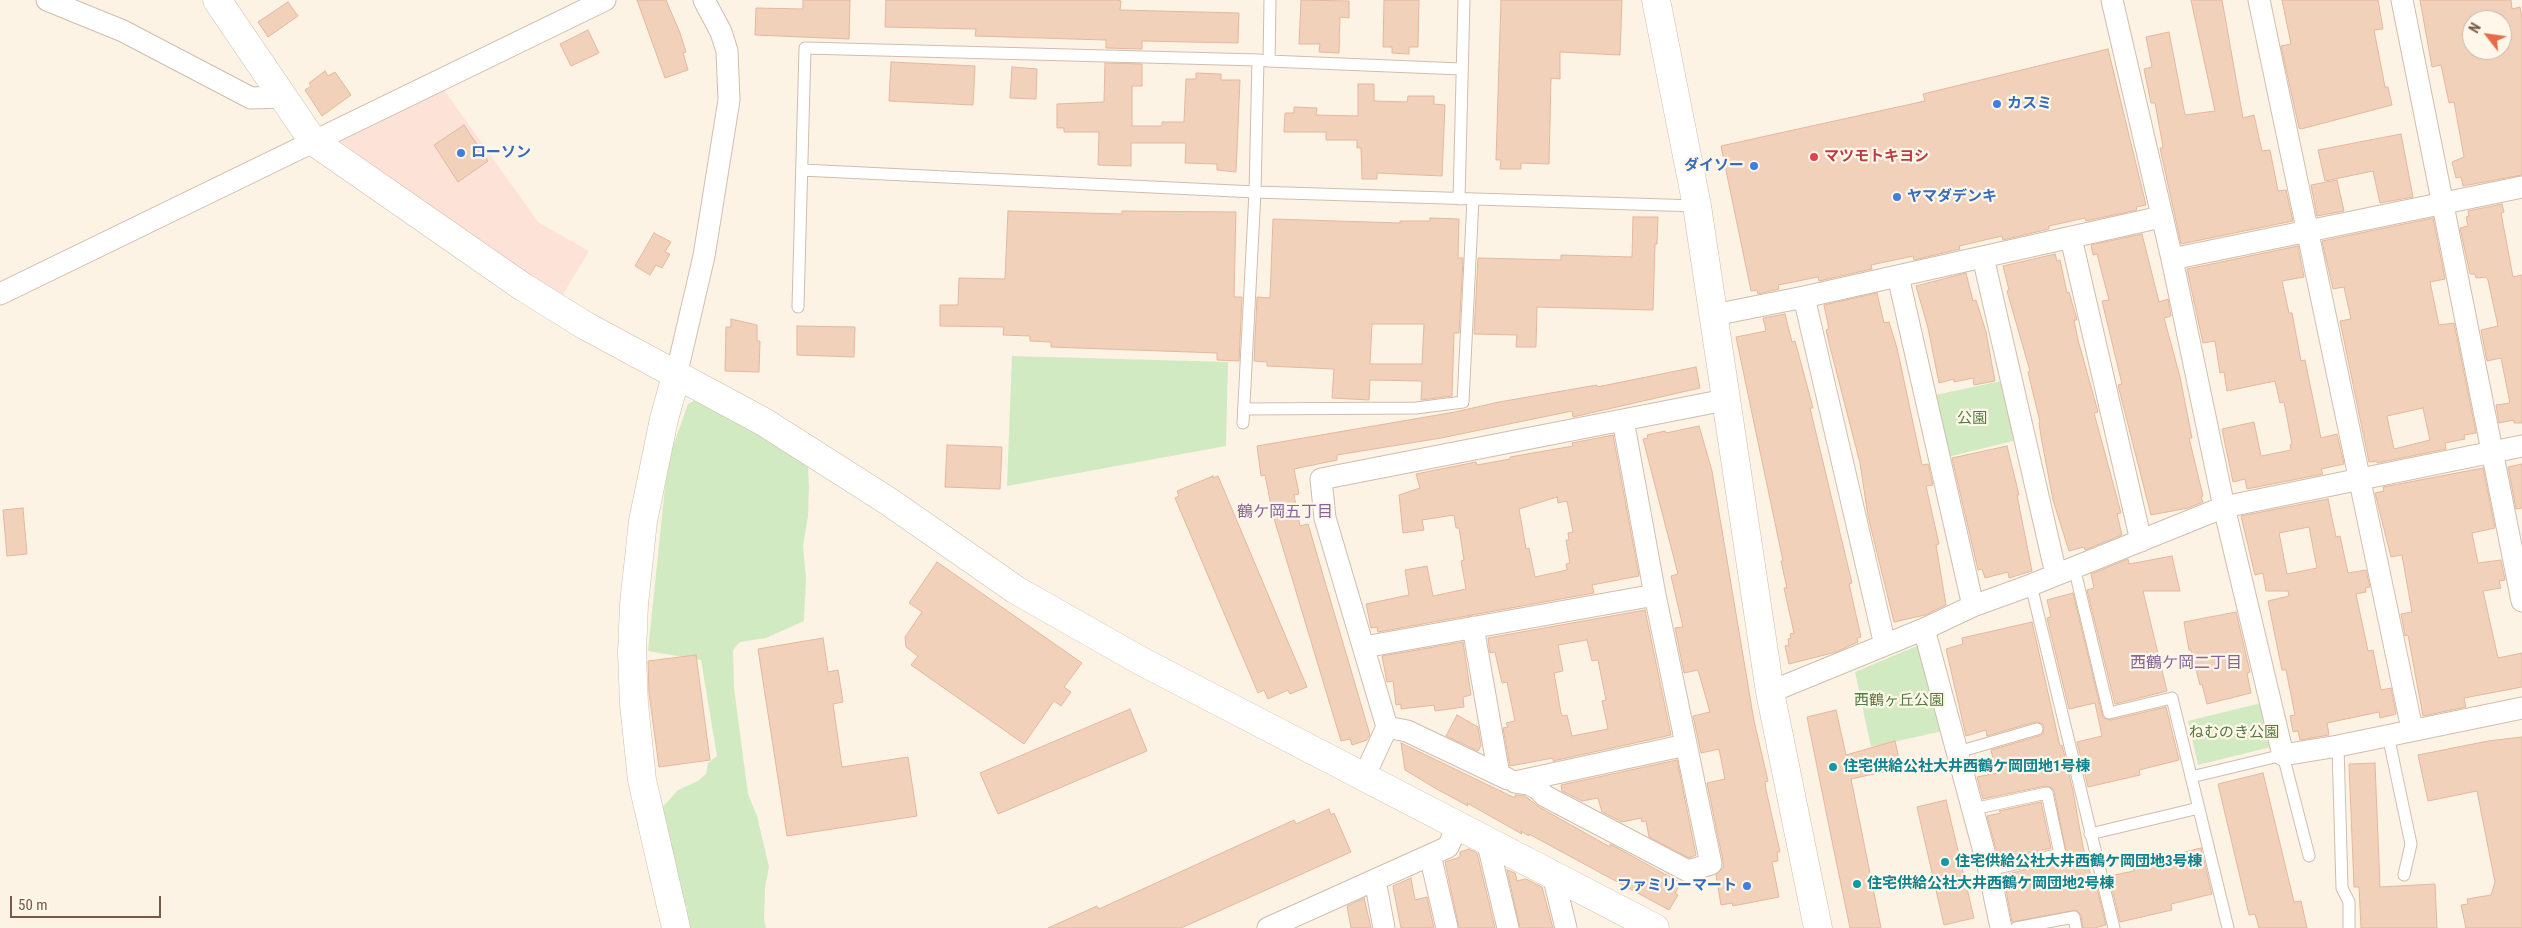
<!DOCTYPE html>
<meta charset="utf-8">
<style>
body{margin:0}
#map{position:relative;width:2522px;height:928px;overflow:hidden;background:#fcf3e4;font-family:"Roboto Condensed",sans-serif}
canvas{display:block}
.north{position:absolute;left:2462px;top:10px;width:50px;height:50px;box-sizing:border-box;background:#fff7ea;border:1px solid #c8b8aa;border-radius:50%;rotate:300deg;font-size:14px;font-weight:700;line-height:20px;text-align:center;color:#755949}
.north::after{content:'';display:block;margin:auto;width:18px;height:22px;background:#e86b48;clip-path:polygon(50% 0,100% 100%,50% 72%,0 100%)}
.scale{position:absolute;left:10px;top:896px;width:151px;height:22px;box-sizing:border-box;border:2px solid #755949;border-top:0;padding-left:6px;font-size:15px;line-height:18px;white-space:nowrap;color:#755949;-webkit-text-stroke:4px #fff7ea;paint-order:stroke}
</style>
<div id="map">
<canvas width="2522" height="928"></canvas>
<div class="north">N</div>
<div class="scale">50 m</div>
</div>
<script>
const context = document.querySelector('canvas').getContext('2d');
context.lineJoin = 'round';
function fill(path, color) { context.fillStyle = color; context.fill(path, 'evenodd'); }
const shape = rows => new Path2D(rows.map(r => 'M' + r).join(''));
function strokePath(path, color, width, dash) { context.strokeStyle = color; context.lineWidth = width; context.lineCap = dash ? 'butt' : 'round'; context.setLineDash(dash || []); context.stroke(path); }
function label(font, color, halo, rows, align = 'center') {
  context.font = font + ' "Roboto Condensed","Noto Sans JP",sans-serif'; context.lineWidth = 4.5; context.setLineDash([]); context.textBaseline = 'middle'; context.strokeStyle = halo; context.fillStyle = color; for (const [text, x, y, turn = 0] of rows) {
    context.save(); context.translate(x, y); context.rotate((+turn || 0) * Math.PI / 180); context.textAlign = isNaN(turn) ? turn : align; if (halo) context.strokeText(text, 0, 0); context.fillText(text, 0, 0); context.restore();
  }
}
const commercial = shape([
 [444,90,538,222,589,251,562,296,529,276,415,197,340,141]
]);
const green = shape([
 [1012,356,1228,362,1226,446,1007,486],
 [2006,380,2021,439,1948,457,1935,395],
 [697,399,788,451,808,466,809,488,808,516,803,546,806,578,804,621,766,638,740,642,733,650,734,688,748,794,757,816,769,867,765,888,764,919,766,928,686,928,687,907,680,900,660,810,678,790,698,781,706,774,708,763,717,756,701,660,648,651,665,487,671,452,688,404],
 [1919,645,1943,731,1871,747,1855,672],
 [2265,702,2271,747,2198,765,2188,721]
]);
const building = shape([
 [637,0,666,0,680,33,686,52,683,53,688,70,665,78,637,0],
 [803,0,850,0,849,39,755,35,756,8,803,9,803,0],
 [886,0,1116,0,1121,1,1120,10,1239,13,1238,43,1142,41,1142,49,1106,48,1106,40,975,36,976,29,885,27,886,0],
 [1301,0,1349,1,1349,18,1340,17,1339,53,1319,52,1320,44,1299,44,1301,0],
 [1384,0,1419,0,1418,47,1409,47,1409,54,1392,53,1392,47,1383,47,1384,0],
 [1501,0,1622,0,1620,55,1560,52,1560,79,1551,78,1549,164,1521,163,1521,169,1500,169,1501,160,1496,160,1501,0],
 [2191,0,2222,0,2243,118,2254,115,2262,151,2270,150,2278,191,2286,190,2293,221,2181,244,2160,148,2163,148,2162,141,2155,103,2151,103,2144,69,2152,67,2146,37,2169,32,2185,115,2215,111,2191,0],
 [2282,0,2378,0,2383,29,2374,30,2385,87,2388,87,2392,105,2301,129,2299,128,2281,46,2291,44,2282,0],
 [2420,0,2511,0,2512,9,2520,7,2522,18,2522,175,2463,186,2461,177,2456,178,2452,162,2464,157,2454,102,2449,103,2441,65,2432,67,2420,0],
 [2472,20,2502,20,2502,50,2472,50,2472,20],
 [288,2,298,16,268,37,258,22,288,2],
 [588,30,599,53,571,66,560,44,588,30],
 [2108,49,2146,205,2136,207,2137,210,2086,221,2085,218,2049,226,2049,229,2003,240,2002,236,1959,246,1960,249,1914,260,1913,256,1871,265,1872,269,1819,281,1818,277,1778,285,1779,289,1758,294,1757,290,1751,291,1721,146,1925,101,1923,94,2108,49],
 [891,62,975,66,973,105,889,101,891,62],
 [1105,63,1142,64,1142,86,1132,86,1132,126,1162,126,1162,122,1184,122,1186,79,1196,79,1196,73,1221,74,1221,80,1240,80,1236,172,1217,170,1217,164,1185,163,1186,143,1131,143,1131,166,1098,165,1099,132,1064,132,1064,128,1057,128,1057,104,1104,102,1105,63],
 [1012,67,1037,69,1036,99,1010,98,1012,67],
 [325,71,328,76,335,72,351,95,322,116,305,90,311,86,309,83,325,71],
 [1358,84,1374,84,1374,101,1407,102,1408,96,1434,96,1434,104,1445,105,1442,176,1377,173,1377,179,1362,179,1361,148,1357,148,1357,140,1326,140,1326,132,1284,132,1285,113,1294,113,1294,107,1317,108,1316,115,1358,116,1358,84],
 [464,125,488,161,458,182,434,145,464,125],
 [2401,134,2413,197,2380,203,2373,171,2325,181,2318,150,2401,134],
 [2337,180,2344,211,2317,216,2311,185,2337,180],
 [2502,204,2504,212,2501,213,2513,277,2522,275,2522,423,2514,423,2514,420,2499,423,2496,405,2510,403,2501,358,2487,361,2481,330,2498,326,2488,280,2486,277,2476,278,2475,274,2470,274,2460,228,2468,226,2466,217,2469,216,2468,211,2502,204],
 [1008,211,1122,214,1122,211,1236,212,1234,297,1242,297,1239,361,1217,360,1217,353,1051,347,1051,342,1030,341,1030,336,1003,335,1004,327,940,326,940,305,958,305,959,278,1005,279,1008,211],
 [1633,217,1658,217,1657,244,1655,244,1653,310,1537,307,1536,347,1516,347,1517,335,1474,334,1478,258,1561,260,1561,255,1632,257,1633,217],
 [1430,218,1459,219,1458,258,1463,258,1459,333,1454,333,1452,396,1421,400,1422,381,1370,380,1369,400,1332,398,1334,369,1267,366,1267,362,1254,361,1257,297,1270,298,1273,219,1400,223,1400,221,1430,221,1430,218],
 [1372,324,1424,324,1422,364,1370,364,1372,324],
 [2433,218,2445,279,2430,282,2439,325,2454,323,2476,433,2464,435,2465,439,2445,443,2446,449,2377,463,2377,461,2369,462,2340,321,2351,319,2344,287,2333,289,2322,241,2433,218],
 [2423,408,2430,440,2394,449,2387,416,2423,408],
 [654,233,671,242,665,252,670,254,662,268,656,265,650,275,635,266,654,233],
 [2142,234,2159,302,2168,299,2171,316,2164,318,2180,377,2192,438,2189,438,2203,496,2201,497,2203,502,2188,508,2151,515,2118,385,2122,384,2102,301,2109,300,2097,254,2093,255,2091,245,2142,234],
 [2298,246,2304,277,2282,281,2289,313,2292,313,2301,361,2305,360,2321,438,2337,434,2344,464,2321,469,2323,474,2247,489,2245,479,2233,482,2222,429,2254,422,2261,456,2291,450,2290,445,2292,444,2284,402,2280,403,2275,381,2227,391,2224,372,2220,373,2215,341,2203,343,2187,269,2298,246],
 [2055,254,2057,261,2060,260,2067,293,2069,292,2077,320,2074,320,2078,340,2098,412,2094,413,2121,513,2117,514,2122,535,2085,550,2084,547,2069,551,2053,500,2042,442,2039,423,2040,422,2028,372,2030,371,2007,291,2009,290,2003,266,2055,254],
 [1966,273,1973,301,1976,300,1986,332,1995,381,1974,385,1973,378,1954,382,1954,379,1939,383,1928,328,1916,286,1966,273],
 [1877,293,1884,323,1889,322,1897,348,1922,465,1928,464,1933,485,1926,486,1939,544,1936,545,1946,605,1925,615,1894,622,1868,516,1860,463,1830,347,1826,330,1829,329,1824,305,1877,293],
 [1785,314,1792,342,1795,341,1813,408,1810,408,1852,583,1849,584,1861,637,1857,638,1858,642,1836,652,1789,664,1785,646,1789,645,1788,639,1791,638,1790,634,1794,633,1784,588,1787,588,1781,561,1783,561,1736,337,1766,331,1763,318,1785,314],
 [731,319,757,325,757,341,760,341,759,372,725,371,726,327,731,327,731,319],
 [797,326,855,327,854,357,797,355,797,326],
 [1696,367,1700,388,1573,417,1572,411,1441,438,1337,455,1337,460,1294,469,1299,494,1294,495,1300,526,1308,524,1370,735,1367,740,1352,745,1350,739,1341,741,1273,515,1265,475,1261,476,1257,446,1455,412,1499,402,1597,385,1597,387,1696,367],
 [1699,426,1712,471,1754,721,1768,781,1765,782,1766,790,1780,852,1777,852,1778,861,1772,862,1779,897,1733,906,1732,903,1721,905,1716,875,1723,868,1723,861,1707,783,1725,779,1719,749,1701,753,1693,716,1710,712,1698,670,1684,673,1675,628,1683,627,1671,576,1678,574,1643,439,1648,438,1647,435,1665,431,1666,433,1699,426],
 [1613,435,1639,576,1592,585,1594,593,1378,632,1377,627,1371,628,1366,604,1409,595,1405,570,1427,566,1433,596,1466,589,1461,561,1464,560,1459,528,1456,528,1454,515,1422,520,1424,530,1403,533,1399,495,1420,488,1416,474,1476,462,1477,465,1510,459,1510,457,1573,446,1572,443,1613,435],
 [1557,497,1558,503,1567,501,1573,532,1568,533,1569,540,1566,540,1570,563,1566,564,1567,570,1535,577,1529,548,1526,549,1519,509,1557,497],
 [947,445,1002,447,1000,489,945,487,947,445],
 [2007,446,2019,495,2017,495,2032,571,2009,578,2008,572,1985,578,1982,569,1978,570,1952,458,2007,446],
 [2522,464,2522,508,2516,509,2508,467,2522,464],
 [2483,468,2495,528,2472,533,2478,563,2501,560,2505,580,2499,581,2501,588,2483,591,2498,658,2522,653,2522,687,2464,698,2466,707,2423,716,2408,635,2405,636,2401,614,2412,612,2402,555,2391,557,2375,493,2384,491,2383,487,2483,468],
 [1213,476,1213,478,1218,476,1307,687,1290,694,1288,690,1268,699,1264,690,1258,693,1175,498,1179,496,1177,491,1213,476],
 [2328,499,2336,537,2340,536,2348,573,2366,570,2370,587,2365,588,2366,592,2356,594,2368,651,2373,650,2381,690,2391,688,2396,714,2380,718,2379,712,2327,723,2329,735,2300,740,2298,731,2293,732,2290,716,2295,715,2286,670,2282,670,2268,601,2289,596,2288,591,2266,591,2263,573,2255,575,2241,516,2328,499],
 [2309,527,2317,568,2287,574,2279,533,2309,527],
 [23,508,27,554,7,556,3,510,23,508],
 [2172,556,2180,591,2143,591,2167,691,2115,704,2087,590,2094,588,2091,574,2128,559,2129,564,2172,556],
 [937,562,1082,663,1064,687,1071,692,1061,706,1054,701,1024,744,911,665,918,656,906,647,905,637,922,612,909,603,937,562],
 [2073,593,2103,718,2111,720,2166,707,2179,760,2139,770,2140,775,2088,787,2077,742,2102,736,2095,703,2069,709,2047,618,2051,617,2047,600,2073,593],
 [1645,610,1671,735,1553,761,1553,758,1510,766,1503,728,1508,727,1506,723,1515,721,1507,682,1502,683,1495,652,1490,653,1488,638,1645,610],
 [1587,640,1592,661,1598,660,1606,700,1602,701,1608,729,1572,736,1567,715,1563,716,1561,713,1554,673,1563,671,1558,645,1587,640],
 [2236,612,2250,672,2247,673,2251,693,2207,704,2202,684,2200,685,2191,650,2189,650,2184,622,2236,612],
 [2032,622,2060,746,2062,745,2073,791,2083,847,2092,880,2095,880,2106,925,2094,928,2083,928,2081,915,2076,910,2012,922,2003,875,2062,861,2067,857,2054,791,2052,788,2045,786,1983,799,1977,777,1996,773,1991,750,2039,736,2043,734,2044,727,2042,723,2035,722,1987,736,1986,730,1966,736,1946,649,1963,644,1962,638,2032,622],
 [823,638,828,672,838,670,843,702,833,704,842,767,908,757,917,816,787,836,758,649,823,638],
 [1463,642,1471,695,1463,697,1464,707,1435,711,1434,705,1401,709,1401,704,1396,705,1393,681,1387,682,1382,656,1463,642],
 [696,655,710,760,659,767,649,693,648,661,696,655],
 [1130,709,1147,751,998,814,980,773,1130,709],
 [1836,710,1846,755,1895,741,1901,768,1851,779,1881,928,1850,928,1832,841,1807,717,1836,710],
 [1457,715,1478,727,1481,746,1478,751,1446,736,1457,715],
 [2522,737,2522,928,2466,928,2461,905,2468,904,2467,899,2491,895,2495,882,2477,791,2428,801,2418,755,2488,741,2522,737],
 [1401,743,1515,798,1515,795,1525,796,1539,807,1610,847,1610,844,1681,883,1675,893,1678,895,1669,910,1529,834,1529,836,1521,831,1522,834,1467,803,1468,806,1435,788,1405,770,1401,743],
 [1677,760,1696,855,1689,858,1649,837,1646,821,1642,822,1641,818,1622,822,1602,812,1598,798,1582,801,1562,791,1561,785,1677,760],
 [2375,763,2380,887,2435,884,2437,928,2361,928,2359,887,2354,887,2349,764,2375,763],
 [2263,773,2294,902,2301,901,2307,928,2259,928,2255,914,2249,915,2218,784,2263,773],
 [1946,800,1974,918,1944,925,1917,807,1946,800],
 [2041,802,2051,848,1999,860,1987,816,2001,813,1999,811,2041,802],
 [1329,809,1331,815,1334,813,1351,852,1181,928,1048,928,1097,906,1099,909,1294,820,1296,824,1329,809],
 [2201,848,2212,894,2171,904,2172,910,2120,922,2109,876,2134,871,2133,865,2201,848],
 [1469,849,1477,853,1495,928,1459,928,1445,862,1460,857,1460,852,1469,849],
 [1507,870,1515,873,1517,881,1526,879,1542,887,1553,928,1520,928,1507,870],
 [1411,878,1415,900,1427,897,1434,928,1401,928,1393,886,1411,878],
 [1364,898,1371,928,1351,928,1347,906,1364,898]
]);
const lane = shape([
 [1269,61,1461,69],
 [802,170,1255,192,1697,206],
 [1459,199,1464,0],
 [798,307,805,48,1258,60],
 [1244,409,1416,408,1463,402,1473,199],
 [1243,423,1255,192,1258,60,1269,61,1270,0],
 [2074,567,2109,713,2172,698,2228,928],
 [2031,585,2114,928],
 [2388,735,2411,844,2404,875],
 [2338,746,2342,888,2349,902,2349,928],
 [1958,752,2037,729],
 [2191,777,2283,755,2309,856],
 [1973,809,2047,793,2060,854,1989,870],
 [2090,834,2199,808],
 [2016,928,2074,917,2076,928]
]);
const street = shape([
 [47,0,123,31,251,98,284,97],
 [2112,0,2172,259,2224,507,2283,755,2338,746,2522,708],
 [2259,0,2412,729],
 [2402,0,2522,601],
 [2071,238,2141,541],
 [1983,257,2056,574],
 [2172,259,2522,187],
 [1898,276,1973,606],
 [0,294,605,0],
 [1804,297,1885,645],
 [1714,315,1804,297,2161,217],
 [676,376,704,256,729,100,727,51,721,32,704,0],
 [1623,420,1655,595,1711,864,1688,871,1545,796,1538,789,1529,784,1515,782,1686,745],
 [1473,627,1499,775],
 [1924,629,1989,870,2001,928],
 [1364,647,1655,595],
 [1770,692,1924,629,1973,606,2031,585,2224,507,2522,446],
 [1387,727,1407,731,1508,779],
 [1364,777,1387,727,1325,518,1321,479,1725,400],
 [1487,840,1508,928],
 [1430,855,1447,928],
 [1553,875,1566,928],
 [1375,880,1384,928],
 [1268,928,1448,847,1458,825]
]);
const secondary = shape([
 [217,0,313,141,523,287,586,326,764,422,888,501,1016,590,1141,661,1655,928],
 [1656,0,1697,206,1770,692,1818,928],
 [676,928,642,780,634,704,632,653,634,604,643,521,664,419,676,376]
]);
const markers = [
 [1997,104,5,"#3f7fe0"],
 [461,153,5,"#3f7fe0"],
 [1814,157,5,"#e0444e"],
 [1754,166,5,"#3f7fe0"],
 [1897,197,5,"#3f7fe0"],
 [1833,767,5,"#0f9aa8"],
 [1945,862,5,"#0f9aa8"],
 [1857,884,5,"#0f9aa8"],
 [1747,886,5,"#3f7fe0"]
];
const shopNames = [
 ["カスミ",2007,104],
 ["ローソン",471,153],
 ["ダイソー",1744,166,"right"],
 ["ヤマダデンキ",1907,197],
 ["ファミリーマート",1737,886,"right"]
];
const healthNames = [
 ["マツモトキヨシ",1824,157]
];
const parkNames = [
 ["公園",1972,419],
 ["西鶴ヶ丘公園",1899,701],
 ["ねむのき公園",2234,733]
];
const cultureNames = [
 ["住宅供給公社大井西鶴ケ岡団地1号棟",1843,767],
 ["住宅供給公社大井西鶴ケ岡団地3号棟",1955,862],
 ["住宅供給公社大井西鶴ケ岡団地2号棟",1867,884]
];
const neighbourhoodNames = [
 ["鶴ケ岡五丁目",1285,513],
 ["西鶴ケ岡二丁目",2186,664]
];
fill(commercial, '#fde3d7');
fill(green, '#d2eac2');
fill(building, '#f2d1bb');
strokePath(building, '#e5b79b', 1);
strokePath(lane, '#d0bdad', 13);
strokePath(street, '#d0bdad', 23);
strokePath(secondary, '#d3bcaa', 29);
strokePath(lane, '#fff', 11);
strokePath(street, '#fff', 21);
strokePath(secondary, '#fff', 28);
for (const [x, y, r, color] of markers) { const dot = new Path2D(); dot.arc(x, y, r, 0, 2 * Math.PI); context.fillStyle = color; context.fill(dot); strokePath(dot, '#fff7ea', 2); }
label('bold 15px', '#366cbe', '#fff7ea', shopNames, 'left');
label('bold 15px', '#be3a42', '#fff7ea', healthNames, 'left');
label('15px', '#527b41', '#fff7ea', parkNames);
label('bold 15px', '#0d838f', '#fff7ea', cultureNames, 'left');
label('16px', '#876599', '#fff7ea', neighbourhoodNames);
</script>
